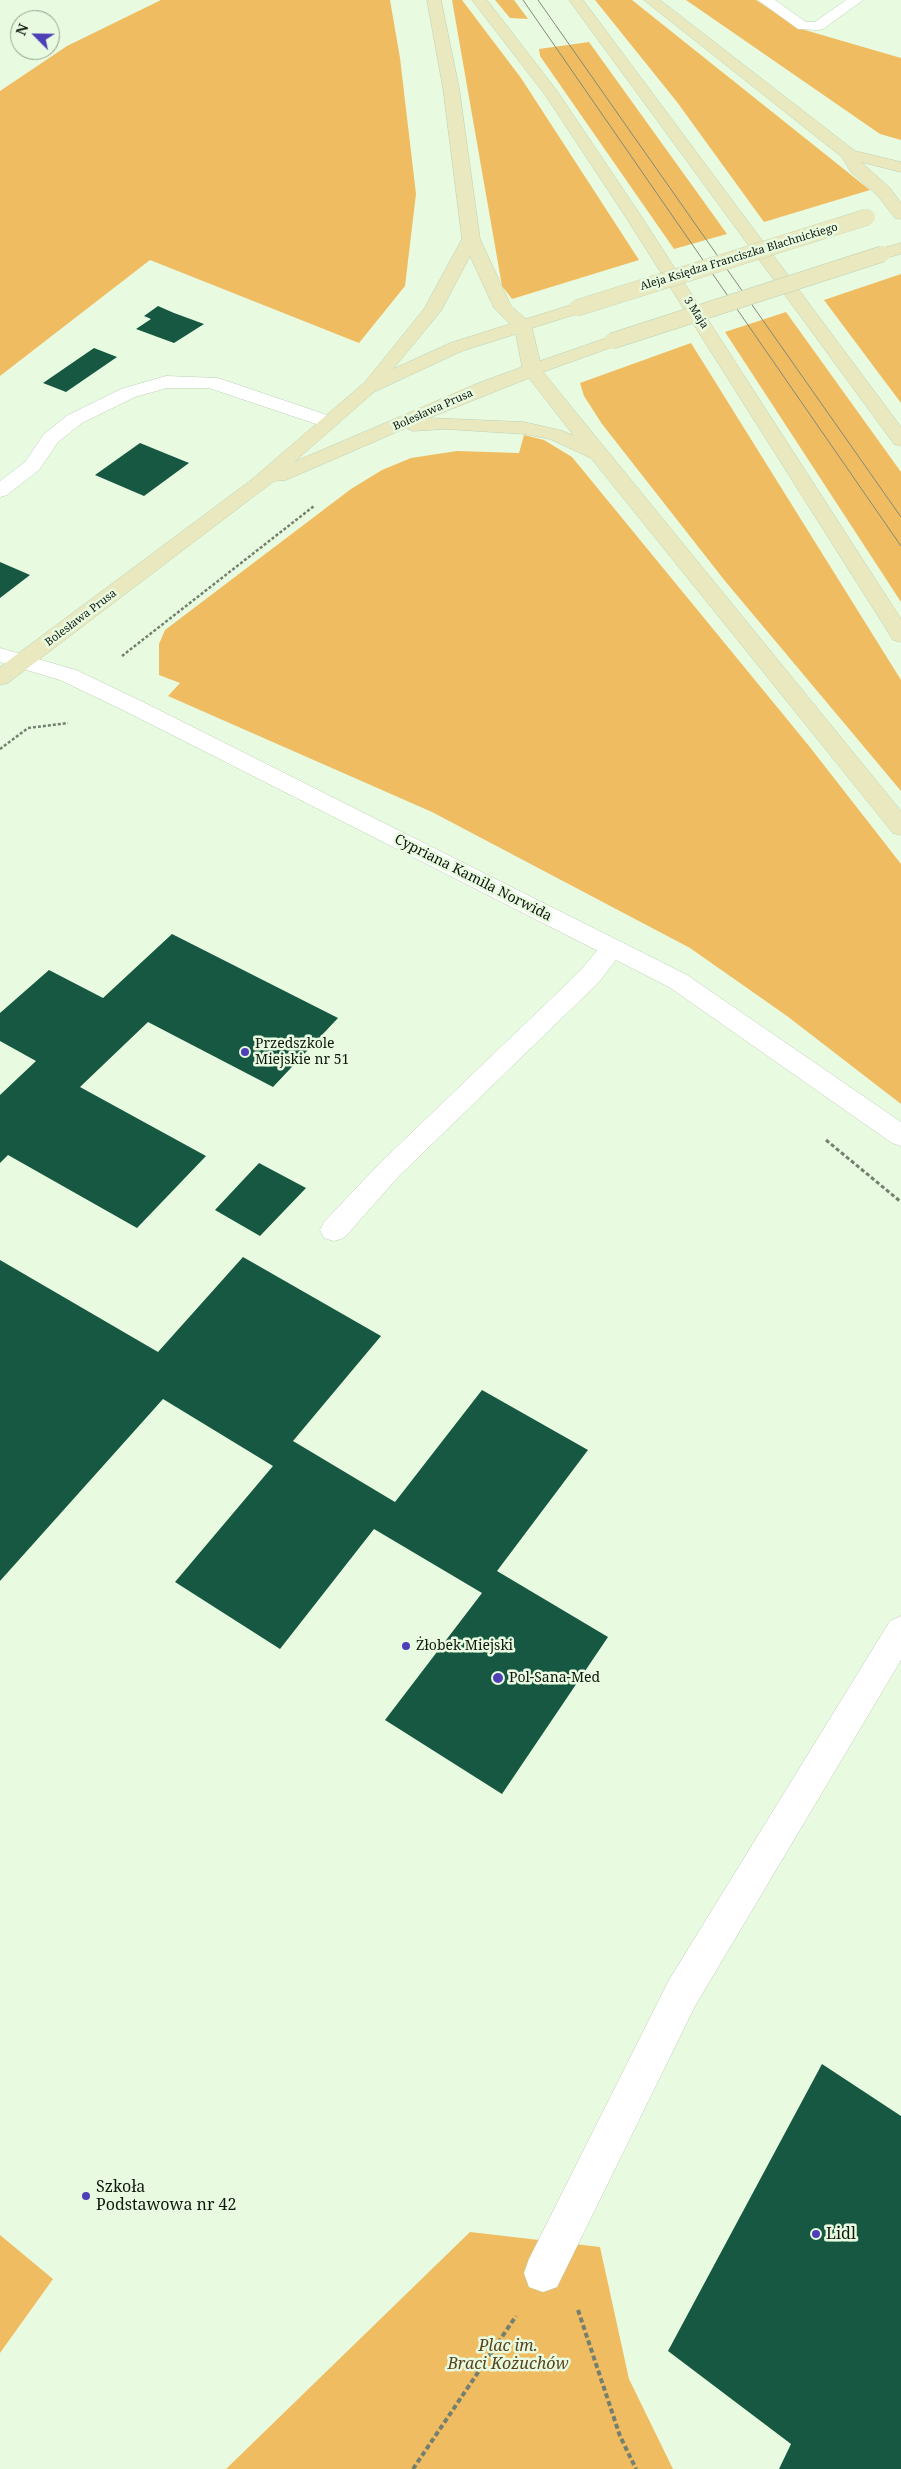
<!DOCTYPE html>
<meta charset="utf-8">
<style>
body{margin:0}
#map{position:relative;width:901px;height:2469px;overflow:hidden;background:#e8fbe1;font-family:"Noto Serif",serif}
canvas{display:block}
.north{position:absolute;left:10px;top:10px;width:50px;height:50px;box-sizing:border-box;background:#e8fbe1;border:1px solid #92a08d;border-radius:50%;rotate:293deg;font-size:14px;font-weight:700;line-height:20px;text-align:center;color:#10170e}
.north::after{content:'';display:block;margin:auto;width:18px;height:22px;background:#4d3fb6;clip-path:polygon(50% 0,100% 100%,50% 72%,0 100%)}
</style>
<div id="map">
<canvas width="901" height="2469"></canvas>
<div class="north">N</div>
</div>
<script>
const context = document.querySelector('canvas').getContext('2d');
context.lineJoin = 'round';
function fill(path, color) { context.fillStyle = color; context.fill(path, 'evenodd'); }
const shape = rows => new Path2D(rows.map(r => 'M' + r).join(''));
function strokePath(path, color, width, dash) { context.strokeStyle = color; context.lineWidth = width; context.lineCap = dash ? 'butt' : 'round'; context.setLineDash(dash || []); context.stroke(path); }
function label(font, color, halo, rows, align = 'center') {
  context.font = font + ' "Noto Serif",serif'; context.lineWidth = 5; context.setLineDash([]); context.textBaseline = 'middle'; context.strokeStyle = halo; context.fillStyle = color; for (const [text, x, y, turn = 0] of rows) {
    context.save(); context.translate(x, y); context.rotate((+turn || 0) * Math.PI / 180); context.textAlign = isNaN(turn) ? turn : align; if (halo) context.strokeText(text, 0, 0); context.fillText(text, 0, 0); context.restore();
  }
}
const green = shape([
 [161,0,390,0,400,58,416,194,405,286,359,343,150,260,0,376,0,91,67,46],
 [452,0,462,0,521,78,639,260,512,299,502,286],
 [495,0,514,0,528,19,510,18],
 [595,0,632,0,870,190,764,222,677,102],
 [686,0,756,0,798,28,901,58,901,140,880,134],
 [589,42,727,234,674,249,540,56,539,49],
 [901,274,901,403,824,300],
 [786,312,901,472,901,602,725,332],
 [691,343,901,680,901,791,725,581,602,424,584,396,580,383],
 [524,435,544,440,572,457,809,746,901,864,901,1104,787,1016,690,948,432,812,168,696,180,683,159,675,159,644,165,630,351,489,382,470,411,458,457,451,519,453],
 [470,2232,600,2247,629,2379,673,2469,226,2469],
 [0,2235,53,2279,0,2353]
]);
const building = shape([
 [158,306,174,313,204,324,174,343,136,329,151,319,144,316],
 [94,348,117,357,66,392,43,383],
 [140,443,189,463,144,496,95,475],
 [0,562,30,575,0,598],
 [172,934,338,1018,273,1087,148,1022,80,1087,206,1156,137,1228,8,1155,0,1163,0,1095,36,1061,0,1041,0,1013,49,970,103,998],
 [259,1163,306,1188,260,1236,215,1210],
 [243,1257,381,1336,293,1441,395,1502,482,1390,588,1450,497,1571,608,1637,502,1794,385,1720,482,1593,374,1529,280,1649,175,1582,273,1466,163,1399,0,1581,0,1260,158,1352],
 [822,2064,901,2116,901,2469,779,2469,791,2444,668,2351]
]);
const pathFar2 = shape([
 [122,656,314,506],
 [0,749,28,728,68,723]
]);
const pathFar1 = shape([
 [826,1140,901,1202]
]);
const path = shape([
 [578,2310,620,2436,636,2469],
 [413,2469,516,2316]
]);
const lane = shape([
 [166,376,218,378,336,418,338,422,336,426,329,428,322,426,209,388,167,388,135,397,82,423,58,442,39,470,7,495,0,497,0,481,25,462,44,434,68,415,121,389,166,376],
 [613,939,622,942,625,948,599,982,398,1177,344,1238,334,1241,324,1238,320,1230,324,1222,380,1163,581,970,604,942,613,939],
 [901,1616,901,1660,695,2006,557,2287,543,2292,529,2287,524,2273,529,2259,669,1980,890,1621,901,1616]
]);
const street = shape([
 [758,0,775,0,806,22,815,22,846,0,863,0,823,29,818,30,798,29,758,0],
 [0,648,76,670,143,702,687,975,901,1122,901,1146,892,1143,669,987,127,712,60,680,0,662,0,648]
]);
const secondary = shape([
 [427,0,441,0,459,88,480,239,511,306,526,319,577,303,583,304,586,308,583,312,532,328,540,361,612,336,618,337,621,341,618,345,543,372,901,811,901,835,893,833,591,458,550,439,524,434,445,429,413,431,406,428,286,480,274,481,8,683,0,685,0,667,250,481,365,382,424,309,462,239,443,88,427,0],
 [470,256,494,308,510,324,450,343,393,369,441,311,470,256],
 [516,334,522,367,481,382,294,462,374,392,462,351,516,334],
 [529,378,574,436,563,431,524,422,429,418,529,378],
 [472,0,487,0,557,91,643,219,901,619,901,642,893,640,890,635,627,219,546,96,472,0],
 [569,0,583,0,901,427,901,446,894,444,569,0],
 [644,0,660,0,855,151,901,162,901,172,861,162,890,188,901,203,901,219,895,218,878,196,851,172,842,157,644,0],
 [901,243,901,254,882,259,876,258,873,254,876,250,901,243]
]);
const tram = shape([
 [523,0,901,546],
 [538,0,901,517]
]);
const secondaryBridge = shape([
 [577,308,867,217],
 [612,341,882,254]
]);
const markers = [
 [245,1052,5,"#4d3fb6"],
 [406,1646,5,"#4d3fb6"],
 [498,1678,6,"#4d3fb6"],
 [86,2196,5,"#4d3fb6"],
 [816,2234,5,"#4d3fb6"]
];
const farStreetnames = [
 ["Aleja Księdza Franciszka Blachnickiego",739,257,-17],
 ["3 Maja",696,313,57],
 ["Bolesława Prusa",433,410,-24],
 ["Bolesława Prusa",81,618,-37]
];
const streetNames = [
 ["Cypriana Kamila Norwida",473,878,27]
];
const poiNames = [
 ["Przedszkole",255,1044],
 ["Miejskie nr 51",255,1060],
 ["Żłobek Miejski",416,1646],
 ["Pol-Sana-Med",509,1678]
];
const nearPoinames = [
 ["Szkoła",96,2187],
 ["Podstawowa nr 42",96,2205],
 ["Lidl",826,2234]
];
const nearParknames = [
 ["Plac im.",508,2346],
 ["Braci Kożuchów",508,2364]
];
fill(green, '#f0bc62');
fill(building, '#175842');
strokePath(lane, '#bdd0b6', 1);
strokePath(street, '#bdd0b6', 1);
strokePath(secondary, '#bdd0b6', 1);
strokePath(pathFar2, '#73806f', 2.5, [3, 2]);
strokePath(pathFar1, '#73806f', 3, [4, 2.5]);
strokePath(path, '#73806f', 4, [5, 3]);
fill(lane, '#fff');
fill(street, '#fff');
fill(secondary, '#e9e8be');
strokePath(tram, '#7e8b7a', 1);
strokePath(secondaryBridge, '#bdd0b6', 17, []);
strokePath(secondaryBridge, '#e9e8be', 16);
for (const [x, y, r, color] of markers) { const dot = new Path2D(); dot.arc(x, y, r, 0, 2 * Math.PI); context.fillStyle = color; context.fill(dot); strokePath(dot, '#e8fbe1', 2); }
label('11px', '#10170e', '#e8fbe1', farStreetnames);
label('14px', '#10170e', '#e8fbe1', streetNames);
label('14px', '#10170e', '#e8fbe1', poiNames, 'left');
label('16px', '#10170e', '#e8fbe1', nearPoinames, 'left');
label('italic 16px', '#58431d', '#e8fbe1', nearParknames);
</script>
